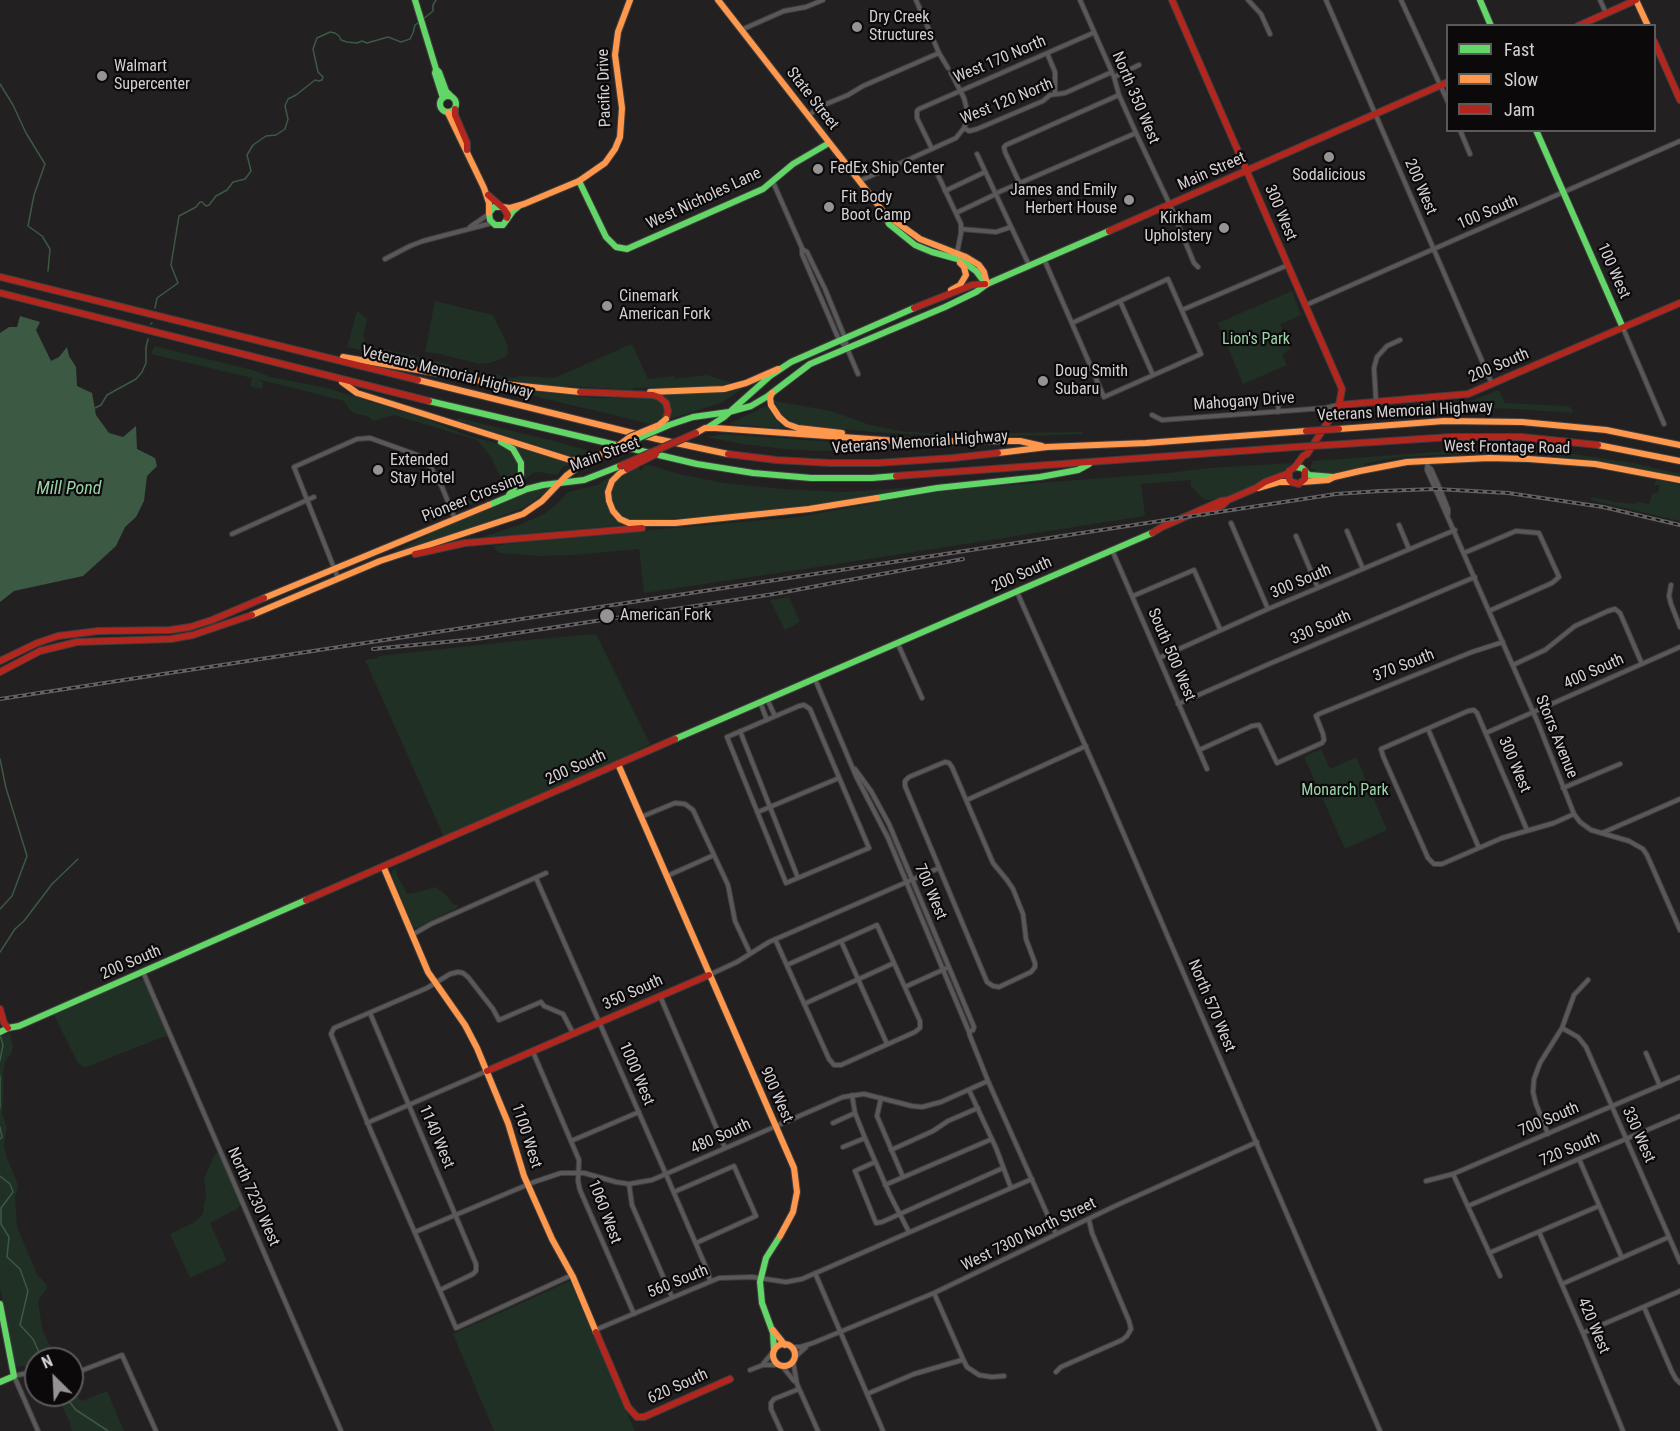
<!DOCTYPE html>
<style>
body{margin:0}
#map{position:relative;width:1680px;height:1431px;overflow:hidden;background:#232022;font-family:"Roboto Condensed",sans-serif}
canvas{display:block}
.legend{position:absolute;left:1446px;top:24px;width:210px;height:108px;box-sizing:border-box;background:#0c090b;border:2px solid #5c595b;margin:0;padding:8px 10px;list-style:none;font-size:18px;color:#d5d1d3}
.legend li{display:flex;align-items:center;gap:12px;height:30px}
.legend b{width:30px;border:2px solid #5c595b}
.north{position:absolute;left:24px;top:1347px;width:60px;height:60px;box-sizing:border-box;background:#0c090b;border:2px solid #5c595b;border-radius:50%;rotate:336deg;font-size:16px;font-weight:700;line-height:24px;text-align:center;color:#d5d1d3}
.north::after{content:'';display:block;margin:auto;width:21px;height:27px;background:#979395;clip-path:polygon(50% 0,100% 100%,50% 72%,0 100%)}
</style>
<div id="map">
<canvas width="1680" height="1431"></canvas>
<ul class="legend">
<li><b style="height:8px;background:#63d668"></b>Fast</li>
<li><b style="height:8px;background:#ff974d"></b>Slow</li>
<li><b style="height:8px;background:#b3261e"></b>Jam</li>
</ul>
<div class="north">N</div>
</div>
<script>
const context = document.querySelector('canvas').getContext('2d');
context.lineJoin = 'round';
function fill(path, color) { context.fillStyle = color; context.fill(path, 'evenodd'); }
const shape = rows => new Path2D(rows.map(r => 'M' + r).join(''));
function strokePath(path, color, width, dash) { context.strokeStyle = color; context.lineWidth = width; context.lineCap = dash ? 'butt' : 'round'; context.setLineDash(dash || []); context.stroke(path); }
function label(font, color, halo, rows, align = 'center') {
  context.font = font + ' "Roboto Condensed",sans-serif'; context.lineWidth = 4.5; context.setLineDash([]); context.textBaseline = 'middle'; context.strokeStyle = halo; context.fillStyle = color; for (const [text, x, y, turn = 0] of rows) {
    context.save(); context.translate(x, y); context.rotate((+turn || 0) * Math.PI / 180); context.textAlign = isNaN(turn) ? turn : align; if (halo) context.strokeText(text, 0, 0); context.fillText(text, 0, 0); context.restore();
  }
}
const green = shape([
 [1292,291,1301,315,1280,324,1291,349,1282,354,1287,365,1243,384,1218,323],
 [435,301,493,315,507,344,508,353,507,356,490,363,480,364,440,354,425,352],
 [357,311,367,319,363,337,365,339,364,344,366,345,448,364,454,368,516,378,520,376,554,378,632,344,648,379,674,376,675,379,707,375,729,382,729,384,711,386,634,388,633,390,567,386,561,387,464,374,347,347],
 [154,346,253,370,271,377,327,388,428,420,472,437,500,444,511,450,517,460,518,473,517,480,515,479,507,489,461,508,457,508,454,503,458,502,459,505,497,488,497,484,502,480,491,457,477,440,394,415,374,421,367,416,356,414,351,411,344,401,281,385,255,379,263,382,262,389,250,386,252,378,151,354],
 [746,386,721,403,669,419,671,407,667,399,662,394],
 [500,388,595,398,655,398,662,403,665,408,663,418,661,417,658,421,651,424],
 [1499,390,1505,403,1567,406,1571,408,1573,413,1517,409,1456,407,1346,413,1347,411,1462,403,1471,401],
 [774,401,831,411,870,425,900,431,935,434,1083,432,1083,434,986,437,929,435,872,432,797,424,782,415],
 [766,406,782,428,729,424,752,413],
 [458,418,554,441,589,451,579,456,572,455,571,456,457,420],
 [724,434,886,446,934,446,935,447,819,451,784,449,743,444,706,437],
 [514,446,569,464,568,465,563,467,557,475,539,472,533,473,522,482,523,475],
 [1464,450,1516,450,1566,453,1634,463,1680,474,1680,476,1602,461,1537,454,1505,453,1452,454,1401,457,1366,463,1362,467,1332,474,1318,474,1315,470,1310,468,1313,461],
 [1292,463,1280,473,1272,476,1271,478,1228,496,1210,500,1204,499,1199,495,1191,486,1191,480,1141,484,1145,516,811,568,644,593,639,549,575,555,539,556,499,553,493,546,528,541,798,517,947,490,1168,473,1209,468],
 [644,465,653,466,679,474,724,483,782,489,844,492,915,487,845,500,764,511,633,522,621,518,609,498,614,479,638,466,641,471],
 [609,477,604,492,605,503,613,518,624,525,480,538,519,525,544,514,557,504,568,492,597,485],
 [1656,480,1680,485,1680,521,1591,500,1592,497,1615,502,1636,504,1637,502,1649,504,1652,494,1658,492,1660,485,1654,485],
 [550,488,533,502,523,508,454,534,395,552,444,527,530,492],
 [789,597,800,622,785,630,770,600],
 [596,634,650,744,610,765,444,837,365,660,378,658,378,656,516,641],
 [1321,749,1330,769,1356,757,1387,830,1345,849,1304,757],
 [399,866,396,870,397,875,407,894,414,893,436,887,447,896,453,904,459,906,455,909,430,921,419,928,413,927,392,876,392,871],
 [138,979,143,980,145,982,168,1035,84,1068,78,1063,54,1015,108,991],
 [10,1033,13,1047,11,1054,5,1061,3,1075,3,1102,2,1113,7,1128,4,1145,6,1156,16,1179,18,1187,15,1197,17,1227,37,1274,47,1285,47,1288,38,1301,42,1328,49,1344,55,1351,62,1351,45,1359,36,1359,36,1362,26,1366,15,1367,0,1288,0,1036],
 [219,1151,241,1203,237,1209,210,1223,227,1261,190,1278,170,1234,195,1222,203,1214,206,1194,204,1178,215,1154],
 [570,1281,635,1431,494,1431,453,1334],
 [107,1391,124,1431,72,1431,70,1423,59,1400,54,1395,72,1395,72,1393,82,1401]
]);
const water = shape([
 [20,316,40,322,36,330,51,361,59,357,67,347,69,356,76,367,77,386,92,393,96,415,109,433,123,437,136,426,137,449,155,458,157,466,147,476,144,501,136,517,125,527,116,546,83,576,14,591,0,602,0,333,9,327,17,327]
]);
const stream = shape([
 [422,20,433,11,433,5,436,0],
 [0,84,13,105,26,133,45,164,34,195,28,226,42,236,50,249,48,271],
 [155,308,157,298,178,283,171,265,179,216,196,207,200,202,202,202,206,206,209,205,216,196,227,190,233,182,245,179,251,171,247,155,253,145,266,136,276,135,285,129,288,119,285,106,288,99,296,95,315,80,319,81,322,80,323,77,318,72,313,49,317,38,330,32,335,33,339,36,341,40,347,42,357,43,362,41,367,43,388,37,401,42,410,39,413,33,415,25,418,23],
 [151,324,152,323],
 [95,408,101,405,107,395,136,379,142,372,146,363,146,347,148,339],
 [0,759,6,788,27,856,12,896,0,909],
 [0,952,15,929,24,921,52,884,78,859],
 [0,1035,3,1045,0,1060],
 [0,1076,0,1108],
 [0,1127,2,1137,0,1139],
 [0,1176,10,1184,13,1192,1,1208,1,1224,9,1237,7,1257,20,1269,28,1291,20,1325,33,1339,42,1359],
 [64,1395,76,1410,108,1431]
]);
const street = shape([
 [916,0,939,53,948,68],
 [1080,0,1114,77,1119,95,1136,133,1170,205,1194,263,1198,267],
 [1248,0,1261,14,1270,34],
 [1326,0,1492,384],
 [1401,0,1448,102],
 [1600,0,1606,13],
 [741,30,784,11,806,7,823,0],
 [1047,53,1055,72,1055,94],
 [1114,77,1139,65],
 [808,116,819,107,848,95,863,86,939,53],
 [964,128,969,131,977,129,1043,101,1050,95,1065,93,1112,72],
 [1460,130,1470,154],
 [932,149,917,118,917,111,919,109,1093,33],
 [977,154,1029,265],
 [912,158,956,138,964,128,968,118,967,110,964,98,951,73],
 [936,171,961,224,961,233,957,253],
 [859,181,910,159],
 [773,182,802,248,802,254,839,340,847,348],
 [1020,184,1005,152,1004,147,1006,145,1119,95],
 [945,191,985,172],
 [999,192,1136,133],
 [956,213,996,194],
 [470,227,489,214],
 [961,229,996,232,1011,227],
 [802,249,807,252,825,289,845,338,847,348,858,374],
 [385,259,410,246,423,241,492,223],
 [1044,259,1047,266,1104,397,1201,354,1168,279,1072,323],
 [1120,301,1153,375],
 [1306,305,1680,141],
 [1182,310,1288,265],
 [1623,328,1664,424],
 [1376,401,1374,368,1377,357,1387,346,1400,340],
 [1278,412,1279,396],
 [1152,415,1162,420,1325,408,1338,405],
 [1428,460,1427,470,1538,723,1574,814,1580,822,1591,830,1629,841,1643,849,1647,855,1680,930],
 [1428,467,1431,469,1440,489,1448,509,1448,514],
 [1231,523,1268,609],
 [1399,525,1409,549],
 [1347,531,1363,569],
 [232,534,314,497],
 [1296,536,1318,588],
 [1112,550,1207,769],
 [1464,553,1516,531,1539,533,1559,577,1552,583,1489,611],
 [338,578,294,467,357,439,370,438,420,456,427,461,442,487,455,519],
 [1671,585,1669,596,1671,604,1680,627],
 [1017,592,1104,788,1380,1431],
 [1133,596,1194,570,1220,629],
 [898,644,922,698],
 [1159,658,1268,609,1455,530],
 [1513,665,1545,650,1575,626,1608,611,1615,609,1620,613,1642,664],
 [815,679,856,776,888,838,969,1032,970,1036,988,1081,1056,1234],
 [767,699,775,716],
 [760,702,767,720],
 [1178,704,1269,664,1475,577],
 [804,705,810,709,869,848,786,883,727,737,799,706,804,705],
 [1428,729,1479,848],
 [740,731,798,878],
 [1486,733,1680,647],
 [1199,750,1252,726,1259,725,1277,763,1322,743,1324,740,1323,734,1316,716,1319,714,1472,652,1503,642],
 [945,762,949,763,952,767,993,863,1007,880,1013,889,1023,914,1026,939,1035,963,1035,967,1031,972,999,987,993,986,987,982,905,786,905,781,909,777,945,762],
 [855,769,871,791,889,824,974,1027,973,1030,969,1032],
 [1563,788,1620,764],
 [967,800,1086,746],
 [758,812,839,778],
 [641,817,675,803,685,804,693,810,728,885,735,921,750,953],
 [1527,830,1477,713,1474,710,1468,711,1381,749,1383,756,1428,858,1434,864,1442,864,1502,838,1554,823,1574,814],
 [1602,833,1680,799],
 [667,876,714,855],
 [536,878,668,1179,708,1272,710,1281],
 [412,935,431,924,546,873],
 [775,939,829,1059,834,1065,841,1065,915,1032,920,1028,920,1021,877,925,787,965],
 [841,941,887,1044],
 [143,972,341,1431],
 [709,975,737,962,769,942,939,868],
 [905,987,949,967],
 [660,996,725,1148],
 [804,1004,894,963],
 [370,1013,476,1264,476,1271,473,1274,440,1290],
 [1562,1028,1578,1037,1586,1047,1680,1262],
 [533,1052,579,1160,578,1181,580,1190,634,1314],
 [1646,1053,1660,1086],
 [969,1090,996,1148,1011,1188],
 [852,1095,855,1113,865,1138,890,1195,909,1232],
 [881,1098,877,1116,903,1177],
 [367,1123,487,1071],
 [833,1123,855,1113],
 [1548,1134,1536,1104,1533,1092,1534,1079,1540,1063,1562,1028,1574,995,1588,980],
 [571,1141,639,1112],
 [843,1147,865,1138],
 [891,1150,933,1131,948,1121,978,1108],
 [1579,1159,1622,1258],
 [875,1162,855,1171,876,1223,882,1222,1003,1168],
 [1453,1174,1500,1276],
 [1426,1181,1453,1174,1680,1077],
 [629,1184,632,1205,672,1297],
 [885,1185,992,1139],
 [674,1192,734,1166,756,1216,696,1243],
 [1468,1206,1680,1116],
 [415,1232,534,1182,561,1173,584,1173,616,1182,629,1184,652,1180,843,1097,864,1094,912,1106,922,1107,941,1102,988,1081],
 [1539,1232,1583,1333,1623,1431],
 [1489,1253,1599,1206],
 [815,1273,883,1431],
 [572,1275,456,1328,371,1131,331,1034,334,1028,427,988,450,974,458,972,463,973,468,977,493,1009,499,1020,541,1002,544,1006,563,1014,573,1033],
 [1562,1284,1669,1237],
 [934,1293,963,1359,967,1367,979,1375,992,1377,1004,1376],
 [1644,1307,1672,1372,1676,1379,1680,1383],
 [595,1330,719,1278,752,1277,786,1282,802,1279,1032,1179],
 [1583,1333,1680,1291],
 [790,1347,800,1347,813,1343,934,1293,1115,1206,1257,1142],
 [794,1358,806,1347],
 [793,1361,797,1384,818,1431],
 [763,1364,773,1352],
 [782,1366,794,1381],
 [72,1370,83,1370,122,1355,156,1431],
 [750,1370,763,1365,779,1365],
 [36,1371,14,1376,38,1431],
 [1056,1372,1061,1367,1122,1340,1127,1336,1131,1329,1129,1321,1092,1233,1089,1220],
 [867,1394,914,1374,962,1360],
 [781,1431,771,1409,771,1403,774,1399,799,1389]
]);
const fast = shape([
 [415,0,436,69,439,72,446,91,451,96],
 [1480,0,1491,26],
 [436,69,435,73,443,98],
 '440 104a8 8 0 1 1 16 0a8 8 0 1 1-16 0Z',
 [1536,130,1623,328],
 [579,181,606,237,616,247,627,249,763,189,793,164,829,143],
 [502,207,494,207,489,213,490,220,495,225,503,225,513,211,518,207],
 [885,215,889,224,915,245,932,252,961,260,976,271,985,283],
 [429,401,697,464,753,473,811,478,872,478,896,476],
 [669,425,693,417,729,412,751,406,768,396,810,364,945,307,976,292,987,284,1109,231],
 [707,428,724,417,770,376,791,362,914,308],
 [501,442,513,449,521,463,521,474,519,481,509,495],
 [1295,467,1302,468,1309,475,1333,477],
 [877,498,937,488,1040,477,1078,470,1089,464],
 [489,505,527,489,543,485,584,480,620,466],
 [675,739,1152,533],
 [0,1032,8,1028,19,1026,306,900],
 [0,1304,14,1376,0,1382],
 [774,1350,773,1333,762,1303,760,1282,766,1258,780,1236]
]);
const slow = shape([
 [718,0,885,214,920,239,966,257,979,265,984,272,987,284],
 [1636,0,1648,26],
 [448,113,484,188,489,203,489,213],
 [502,207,510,208,524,204,579,181,605,163,615,149,620,137,622,108,615,55,618,32,630,0],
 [951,290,960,285,966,275,964,267,960,263],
 [343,357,493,383,580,392],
 [418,380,657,439,728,454],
 [342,382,357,393,570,460,584,461],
 [650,392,724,389,746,383,778,369],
 [772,393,770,398,771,405,779,417,787,424,798,428,842,433],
 [1339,429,1444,421,1522,422,1606,430,1680,445],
 [696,433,705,428,715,428,898,441,1020,441,1042,446],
 [1598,445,1680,461],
 [998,453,1047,447,1146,443,1306,431],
 [627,469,620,473,612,481,608,492,609,501,613,511,620,519,629,523,675,523,809,509,877,498],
 [1302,482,1328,480,1334,477,1360,471,1407,462,1489,458,1529,459,1595,464,1680,480],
 [1258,488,1279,482,1291,482],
 [264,598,489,505],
 [252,615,380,561,523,514,542,501,566,476,582,464,618,446],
 [618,764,794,1168,797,1192,793,1212,780,1236],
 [384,868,428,972,465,1025,477,1048,508,1123,524,1176,552,1239,573,1277,596,1332],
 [773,1330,785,1345],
 '773 1355a11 11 0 1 1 22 0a11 11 0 1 1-22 0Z'
]);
const jam = shape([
 [1172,0,1342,389,1339,405,1307,454,1303,456,1295,467,1289,471,1289,479,1291,482,1299,484,1305,479,1305,471],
 [1578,26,1636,0],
 [1654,41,1680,100],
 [455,109,455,115,467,143,467,150],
 [488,195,504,209,508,215,507,218],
 [1109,231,1448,82],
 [0,277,418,380],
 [0,293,429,401],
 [914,308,972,285,985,284],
 [580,392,653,395,659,397,666,403,668,411,666,419],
 [1339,405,1468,394,1680,303],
 [1328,445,1451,437,1522,437,1598,445],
 [728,454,776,460,831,463,877,463,953,458,998,453],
 [896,476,1295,447],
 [1204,513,1223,505,1228,500,1256,488,1265,482,1289,473],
 [1152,533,1162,527,1221,501,1228,500],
 [415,554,465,543,642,528],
 [0,661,37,643,58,636,98,631,170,630,190,627,212,620,264,598],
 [0,672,40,651,77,642,171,639,193,635,252,615],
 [306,900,675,739],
 [0,1009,4,1023,8,1028],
 [487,1071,709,975],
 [596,1332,628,1407,637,1417,644,1417,730,1379]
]);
const rail = shape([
 [373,649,476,639,543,629,774,594,963,559],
 [0,699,1336,494,1380,491,1436,489,1508,493,1603,507,1680,525]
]);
const fastBridge = shape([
 [625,444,669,425]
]);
const slowBridge = shape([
 [618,446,630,437,659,425,666,419]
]);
const jamBridge = shape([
 [1306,431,1339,429],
 [1295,447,1328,445],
 [620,466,696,433],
 [627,469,656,454]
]);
const markers = [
 [857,27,6,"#979395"],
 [102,76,6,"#979395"],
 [1329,157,6,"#979395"],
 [818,169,6,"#979395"],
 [1129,200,6,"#979395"],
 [829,207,6,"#979395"],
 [1224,228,6,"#979395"],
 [607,306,6,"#979395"],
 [1043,381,6,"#979395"],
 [378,470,6,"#979395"],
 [607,616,8,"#979395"]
];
const poiNames = [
 ["Dry Creek",869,18],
 ["Structures",869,36],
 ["Walmart",114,67],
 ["Supercenter",114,85],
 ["FedEx Ship Center",830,169],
 ["Sodalicious",1329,176,"center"],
 ["James and Emily",1117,191,"right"],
 ["Herbert House",1117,209,"right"],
 ["Fit Body",841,198],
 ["Boot Camp",841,216],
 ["Kirkham",1212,219,"right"],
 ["Upholstery",1212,237,"right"],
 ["Cinemark",619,297],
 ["American Fork",619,315],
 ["Doug Smith",1055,372],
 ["Subaru",1055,390],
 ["Extended",390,461],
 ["Stay Hotel",390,479],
 ["American Fork",620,616]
];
const streetNames = [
 ["West 170 North",1000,60,-23],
 ["Pacific Drive",605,88,-92],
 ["North 350 West",1135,98,67],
 ["State Street",812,99,52],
 ["West 120 North",1007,102,-22],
 ["Main Street",1212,172,-24],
 ["200 West",1420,187,67],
 ["West Nicholes Lane",704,199,-25],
 ["300 West",1280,213,67],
 ["100 South",1488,213,-23],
 ["100 West",1613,271,66],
 ["200 South",1499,366,-23],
 ["Veterans Memorial Highway",447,373,14],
 ["Mahogany Drive",1244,402,-4],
 ["Veterans Memorial Highway",1405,412,-3],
 ["Veterans Memorial Highway",920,443,-4],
 ["West Frontage Road",1507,448,1],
 ["Main Street",605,455,-20],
 ["Pioneer Crossing",473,498,-22],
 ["200 South",1022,575,-24],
 ["300 South",1301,582,-23],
 ["330 South",1321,628,-23],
 ["South 500 West",1171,655,67],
 ["370 South",1404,666,-21],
 ["400 South",1594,672,-24],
 ["Storrs Avenue",1556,737,68],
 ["300 West",1514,765,67],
 ["200 South",576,768,-24],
 ["700 West",930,892,67],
 ["200 South",131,963,-23],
 ["350 South",633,993,-24],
 ["North 570 West",1211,1006,67],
 ["1000 West",636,1074,67],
 ["900 West",776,1095,66],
 ["700 South",1549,1120,-23],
 ["330 West",1638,1135,66],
 ["1100 West",526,1136,72],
 ["1140 West",436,1137,67],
 ["480 South",721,1137,-24],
 ["720 South",1570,1150,-23],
 ["North 7230 West",253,1197,66],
 ["1060 West",604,1212,69],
 ["West 7300 North Street",1029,1235,-26],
 ["560 South",678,1282,-22],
 ["420 West",1593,1326,67],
 ["620 South",678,1387,-24]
];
const parkNames = [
 ["Lion's Park",1256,340],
 ["Monarch Park",1345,791]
];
const waterNames = [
 ["Mill Pond",69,489]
];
fill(green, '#203024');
fill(water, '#3c5944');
strokePath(stream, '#3c5944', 1.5);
strokePath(street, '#3f3d3e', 6);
strokePath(fast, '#3f3d3e', 8);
strokePath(slow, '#3f3d3e', 8);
strokePath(jam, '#3f3d3e', 8);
strokePath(street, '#5a5859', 4);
strokePath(fast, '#63d668', 6);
strokePath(slow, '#ff974d', 6);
strokePath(jam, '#b3261e', 6);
strokePath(rail, '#626061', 4);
strokePath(rail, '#0c090b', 1.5, [4.5]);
strokePath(fastBridge, '#3f3d3e', 8, []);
strokePath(slowBridge, '#3f3d3e', 8, []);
strokePath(jamBridge, '#3f3d3e', 8, []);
strokePath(fastBridge, '#63d668', 6);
strokePath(slowBridge, '#ff974d', 6);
strokePath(jamBridge, '#b3261e', 6);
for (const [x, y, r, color] of markers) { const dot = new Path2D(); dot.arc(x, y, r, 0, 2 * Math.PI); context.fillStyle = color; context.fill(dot); strokePath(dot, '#0c090b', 2); }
label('16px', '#d5d1d3', '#0c090b', poiNames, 'left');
label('16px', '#d5d1d3', '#0c090b', streetNames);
label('16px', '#9ad5aa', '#0c090b', parkNames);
label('italic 18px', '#99d4a9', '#0c090b', waterNames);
</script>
